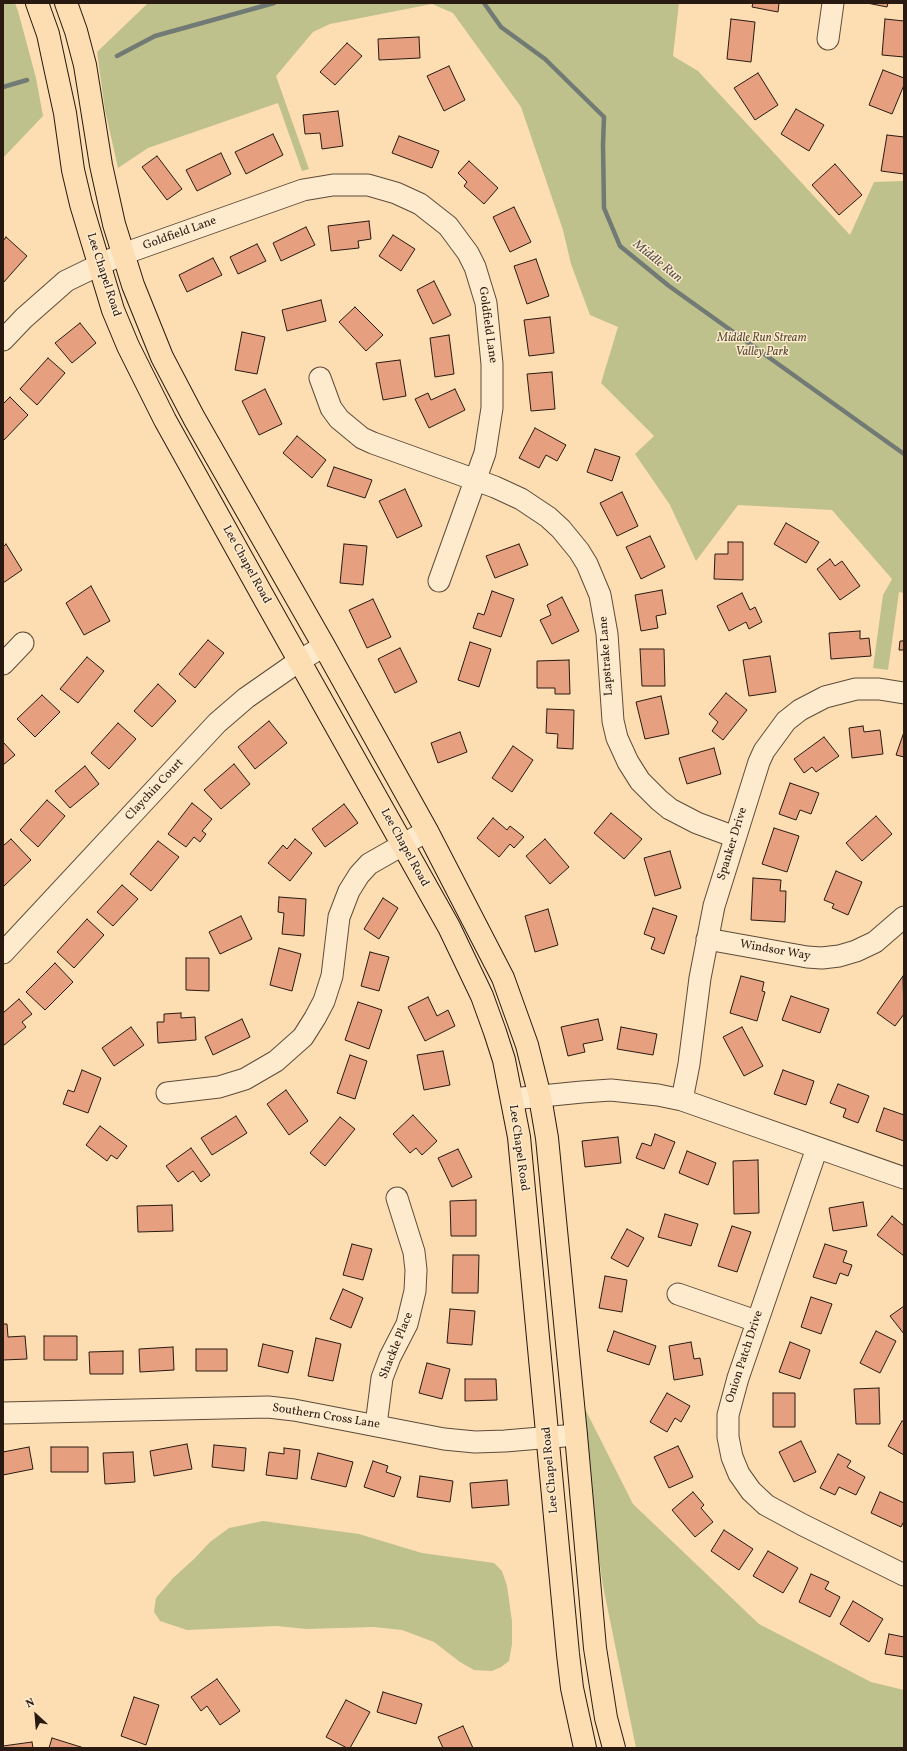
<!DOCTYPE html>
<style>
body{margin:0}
#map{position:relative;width:907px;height:1751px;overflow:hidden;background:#fddeb2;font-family:Vollkorn,serif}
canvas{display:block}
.frame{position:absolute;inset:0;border:4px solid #281a11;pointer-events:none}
.north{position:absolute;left:16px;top:1695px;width:40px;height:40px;-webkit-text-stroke:3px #feeacd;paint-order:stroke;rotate:334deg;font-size:11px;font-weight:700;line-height:16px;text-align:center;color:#281a11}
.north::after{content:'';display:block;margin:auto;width:14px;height:18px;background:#281a11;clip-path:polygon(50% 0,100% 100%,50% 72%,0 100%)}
</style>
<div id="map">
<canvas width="907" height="1751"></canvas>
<div class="frame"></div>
<div class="north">N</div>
</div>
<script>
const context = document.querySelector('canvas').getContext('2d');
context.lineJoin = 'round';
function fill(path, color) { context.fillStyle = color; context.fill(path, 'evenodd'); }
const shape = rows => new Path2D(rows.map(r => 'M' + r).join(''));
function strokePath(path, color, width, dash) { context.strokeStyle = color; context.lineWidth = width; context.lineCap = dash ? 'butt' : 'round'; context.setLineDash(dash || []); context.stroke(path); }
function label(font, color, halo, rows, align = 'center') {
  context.font = font + ' Vollkorn,serif'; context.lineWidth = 3; context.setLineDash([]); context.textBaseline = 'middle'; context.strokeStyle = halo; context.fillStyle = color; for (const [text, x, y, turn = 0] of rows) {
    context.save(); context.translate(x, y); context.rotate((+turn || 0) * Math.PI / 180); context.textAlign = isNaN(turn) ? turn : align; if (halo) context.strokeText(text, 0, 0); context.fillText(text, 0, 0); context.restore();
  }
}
const green = shape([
 [3,3,15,3,18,11,36,78,43,116,3,158],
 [148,3,679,3,673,56,698,71,850,235,874,182,904,181,904,593,899,592,888,670,873,668,883,595,892,579,832,510,738,505,696,561,670,505,635,454,654,436,601,383,618,327,590,315,571,264,563,230,521,107,453,13,432,4,330,24,313,32,276,76,309,169,302,171,278,103,148,148,118,168,105,110,97,52],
 [575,1389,633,1504,759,1624,871,1682,904,1690,904,1748,636,1748,603,1586],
 [263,1521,359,1534,422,1553,494,1563,502,1571,507,1586,512,1621,512,1644,509,1661,501,1667,492,1671,474,1670,460,1662,434,1642,402,1630,374,1627,307,1629,276,1626,187,1630,160,1621,154,1612,156,1598,173,1578,194,1559,210,1542,229,1528]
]);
const stream = shape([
 [484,3,501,27,545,59,604,117,603,145,604,208,620,246,669,286,904,454],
 [117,56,155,36,274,3],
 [3,87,27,80]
]);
const building = shape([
 [753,3,779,3,778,12,752,7,753,3],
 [867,3,888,3,887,7,867,3],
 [731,19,755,22,751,62,727,59,731,19],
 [885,19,904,21,904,57,882,55,885,19],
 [419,37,420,58,379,60,378,39,419,37],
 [347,43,362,56,335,85,320,72,347,43],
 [449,66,465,100,444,111,427,76,449,66],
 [883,70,904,78,904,85,892,114,869,105,883,70],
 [758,73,778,105,755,120,734,88,758,73],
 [796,109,824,125,809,151,781,134,796,109],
 [338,111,343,146,322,149,320,133,305,134,303,115,338,111],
 [273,134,283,155,246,174,235,152,273,134],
 [887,135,904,137,904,174,881,171,887,135],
 [399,136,439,151,432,168,392,153,399,136],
 [221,153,231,174,197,191,186,170,221,153],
 [157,156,182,189,167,200,142,167,157,156],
 [469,161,498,188,484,204,464,186,467,182,458,173,469,161],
 [835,164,862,195,839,215,812,185,835,164],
 [514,207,531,242,510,252,493,217,514,207],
 [369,221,371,239,358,241,359,248,331,251,328,226,369,221],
 [306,227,315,245,281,261,273,243,306,227],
 [393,235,415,249,401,271,379,256,393,235],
 [6,237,27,256,3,283,3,241,6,237],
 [257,244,266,261,238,274,230,257,257,244],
 [213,258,222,275,187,292,179,275,213,258],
 [536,259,549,296,527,304,514,266,536,259],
 [434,281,451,315,433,324,417,290,434,281],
 [321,300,326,321,287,331,282,310,321,300],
 [355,307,383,335,366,351,339,322,355,307],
 [550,317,554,353,529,356,524,320,550,317],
 [80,323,96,343,72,363,55,343,80,323],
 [242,332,265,337,257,374,235,370,242,332],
 [449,335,454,374,435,377,430,338,449,335],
 [48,358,65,373,37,405,20,389,48,358],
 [400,360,406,396,383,400,376,363,400,360],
 [552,372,555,409,531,411,527,374,552,372],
 [265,389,282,424,259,435,242,401,265,389],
 [455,389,465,410,429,428,415,399,428,393,431,400,455,389],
 [10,397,28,415,3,441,3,404,10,397],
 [535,428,566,445,557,461,546,455,539,468,519,458,535,428],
 [297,436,326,460,312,478,283,453,297,436],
 [595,449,620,457,612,481,587,472,595,449],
 [334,467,372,480,365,498,327,486,334,467],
 [405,489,422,526,397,538,379,501,405,489],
 [622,492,638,526,617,536,600,503,622,492],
 [786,523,819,542,806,563,774,544,786,523],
 [650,536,665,567,641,579,626,547,650,536],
 [728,542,743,542,743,580,714,579,715,554,728,554,728,542],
 [6,544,22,570,3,583,3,547,6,544],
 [344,544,367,546,363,585,340,583,344,544],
 [519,544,528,565,495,578,486,556,519,544],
 [830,559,835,566,842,561,860,586,840,600,817,569,830,559],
 [91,586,110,621,84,635,66,603,91,586],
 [662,590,666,614,656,616,658,628,641,631,635,595,662,590],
 [492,591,514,599,501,637,473,628,478,613,484,615,492,591],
 [742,593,750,610,755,607,762,622,749,629,746,622,729,631,717,606,742,593],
 [562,597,579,631,552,644,540,620,551,615,547,605,562,597],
 [373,599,391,637,367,648,349,610,373,599],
 [860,631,860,639,869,638,871,656,831,659,829,633,860,631],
 [904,638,904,650,899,650,900,641,903,641,904,638],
 [208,640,224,653,195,688,179,674,208,640],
 [470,642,491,649,479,687,458,680,470,642],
 [400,648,417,682,395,693,378,659,400,648],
 [640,649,664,649,665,686,642,686,640,649],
 [770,656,776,692,749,696,743,660,770,656],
 [87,657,104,671,78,703,60,689,87,657],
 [569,660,570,694,555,694,555,688,537,688,537,661,569,660],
 [158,684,176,701,152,727,134,711,158,684],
 [726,693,747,710,723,740,712,731,718,722,709,714,726,693],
 [42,695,60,712,35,737,17,719,42,695],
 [661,696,669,734,645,739,636,702,661,696],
 [547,709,574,710,573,749,557,748,558,734,546,733,547,709],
 [269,721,287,743,255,769,238,747,269,721],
 [118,723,136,739,109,769,91,753,118,723],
 [863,726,864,732,880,730,883,754,852,758,849,728,863,726],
 [460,732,467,752,438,763,431,743,460,732],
 [904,732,904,757,896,755,904,732],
 [824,737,839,756,816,772,812,767,804,773,794,759,824,737],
 [3,742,15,755,3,765,3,742],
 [513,746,533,760,512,792,492,778,513,746],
 [714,748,721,774,687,784,679,758,714,748],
 [234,764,250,784,221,809,204,790,234,764],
 [85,766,99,784,70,808,55,791,85,766],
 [790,783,819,793,811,814,800,810,796,820,779,814,790,783],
 [47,800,65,816,38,847,20,830,47,800],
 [192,803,212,819,202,831,206,834,200,842,194,837,186,847,168,834,192,803],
 [344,804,358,823,325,847,312,829,344,804],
 [611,813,642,839,624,859,594,833,611,813],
 [876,816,892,834,862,861,846,843,876,816],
 [493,818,507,830,510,826,524,837,514,848,510,844,499,857,477,838,493,818],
 [774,828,799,836,787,872,762,864,774,828],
 [11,839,31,860,3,887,3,846,11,839],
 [295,839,312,853,290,881,268,863,283,845,287,849,295,839],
 [545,839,569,867,550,884,526,856,545,839],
 [158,841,179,857,151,891,130,874,158,841],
 [670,851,681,888,655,896,644,858,670,851],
 [836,871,862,882,848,915,832,908,834,904,824,900,836,871],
 [753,878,781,880,780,891,786,891,785,922,751,920,753,878],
 [122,885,138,899,113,926,97,912,122,885],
 [279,897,306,899,304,936,282,934,284,913,278,912,279,897],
 [383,898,398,908,379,939,364,929,383,898],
 [653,908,677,916,664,954,651,949,655,938,644,934,653,908],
 [548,909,558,945,535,952,525,916,548,909],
 [241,916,252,939,220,954,209,932,241,916],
 [87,919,104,935,74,968,57,952,87,919],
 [279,948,301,954,292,991,270,985,279,948],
 [370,952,389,957,379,991,361,986,370,952],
 [186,958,209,958,209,991,186,990,186,958],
 [55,963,73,982,45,1010,26,992,55,963],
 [741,976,764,982,762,991,765,992,757,1021,730,1013,741,976],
 [903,976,904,1014,895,1026,877,1013,903,976],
 [791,996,829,1009,820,1033,782,1020,791,996],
 [428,997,437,1016,448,1010,455,1026,425,1041,408,1007,428,997],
 [19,999,32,1014,22,1022,26,1027,3,1046,3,1013,19,999],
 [358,1002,382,1010,369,1049,345,1040,358,1002],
 [181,1013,181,1018,195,1017,196,1040,158,1043,157,1022,164,1022,164,1014,181,1013],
 [242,1019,250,1037,213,1055,205,1037,242,1019],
 [598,1019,603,1040,583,1044,585,1052,568,1056,561,1027,598,1019],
 [131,1027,144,1045,114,1066,102,1048,131,1027],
 [621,1027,657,1034,653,1055,617,1049,621,1027],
 [742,1027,763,1066,744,1076,723,1037,742,1027],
 [443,1051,450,1085,424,1090,417,1055,443,1051],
 [350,1055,367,1061,355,1099,337,1093,350,1055],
 [82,1070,101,1078,88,1113,63,1104,68,1090,74,1092,82,1070],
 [783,1070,814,1081,806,1105,774,1094,783,1070],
 [838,1084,869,1096,858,1123,843,1117,846,1109,830,1103,838,1084],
 [286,1090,308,1121,289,1135,267,1104,286,1090],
 [884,1108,904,1115,904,1141,876,1131,884,1108],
 [413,1115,437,1141,422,1155,416,1148,410,1153,393,1134,413,1115],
 [236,1116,247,1133,212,1155,201,1138,236,1116],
 [340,1117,355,1129,325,1166,310,1153,340,1117],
 [100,1126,127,1146,117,1159,111,1155,107,1161,86,1145,100,1126],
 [655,1134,675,1142,664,1169,636,1158,642,1143,651,1146,655,1134],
 [618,1137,621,1163,585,1167,582,1141,618,1137],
 [191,1148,210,1175,201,1182,193,1171,178,1182,166,1166,191,1148],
 [458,1149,472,1177,452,1187,438,1158,458,1149],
 [687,1151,716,1163,708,1185,679,1173,687,1151],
 [758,1160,759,1213,734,1214,733,1161,758,1160],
 [476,1200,476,1236,451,1236,450,1201,476,1200],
 [863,1202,867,1226,833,1231,829,1208,863,1202],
 [172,1205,173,1231,138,1232,137,1206,172,1205],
 [665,1214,698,1224,691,1246,658,1237,665,1214],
 [892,1216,904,1226,904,1256,877,1235,892,1216],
 [732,1226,751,1232,737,1272,718,1266,732,1226],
 [627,1229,644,1238,628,1267,611,1258,627,1229],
 [352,1244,372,1249,363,1280,343,1275,352,1244],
 [825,1244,847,1251,843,1262,852,1265,848,1276,840,1273,836,1284,813,1277,825,1244],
 [453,1255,479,1255,478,1293,452,1293,453,1255],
 [605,1276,627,1280,622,1312,599,1308,605,1276],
 [343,1289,363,1298,351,1328,330,1319,343,1289],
 [811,1297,832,1304,821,1334,801,1327,811,1297],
 [904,1306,904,1334,890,1316,904,1306],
 [450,1309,475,1311,472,1345,447,1343,450,1309],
 [3,1324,7,1324,8,1337,25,1336,27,1359,3,1360,3,1324],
 [614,1331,656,1346,649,1365,607,1351,614,1331],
 [876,1331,896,1341,880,1373,860,1363,876,1331],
 [44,1336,77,1336,77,1360,44,1360,44,1336],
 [316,1338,341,1344,333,1381,308,1376,316,1338],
 [691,1342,694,1359,700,1358,703,1375,674,1380,669,1346,691,1342],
 [790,1342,810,1350,800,1379,779,1372,790,1342],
 [263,1344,293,1351,288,1373,258,1366,263,1344],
 [173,1347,174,1370,140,1372,139,1349,173,1347],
 [196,1349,227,1349,227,1371,196,1371,196,1349],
 [123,1351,123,1374,90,1374,89,1352,123,1351],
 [427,1363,450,1369,442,1399,419,1393,427,1363],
 [465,1379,496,1379,497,1400,465,1401,465,1379],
 [879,1388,880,1424,856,1424,854,1389,879,1388],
 [667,1393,690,1406,681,1422,675,1418,667,1432,650,1422,667,1393],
 [773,1393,795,1393,795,1427,773,1427,773,1393],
 [902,1421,904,1422,904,1455,888,1446,902,1421],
 [801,1441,816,1472,794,1482,779,1452,801,1441],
 [187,1444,192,1469,154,1476,150,1451,187,1444],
 [214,1445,246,1448,244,1471,212,1467,214,1445],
 [678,1446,693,1477,669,1488,654,1457,678,1446],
 [29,1447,33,1469,3,1475,3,1452,29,1447],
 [51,1447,88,1447,88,1472,51,1472,51,1447],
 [284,1448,300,1450,297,1479,266,1475,269,1452,284,1454,284,1448],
 [133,1452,135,1482,105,1484,103,1453,133,1452],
 [318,1453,353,1462,346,1487,311,1479,318,1453],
 [838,1454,851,1461,847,1467,865,1477,856,1495,839,1487,835,1495,820,1488,838,1454],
 [373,1461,388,1466,386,1472,401,1477,394,1497,364,1487,373,1461],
 [420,1476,453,1481,450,1502,417,1497,420,1476],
 [507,1480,509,1505,472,1508,470,1483,507,1480],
 [693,1492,704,1505,701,1508,713,1522,695,1537,672,1510,693,1492],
 [880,1492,904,1503,904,1521,901,1527,871,1513,880,1492],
 [724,1530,753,1549,739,1570,711,1551,724,1530],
 [768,1551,798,1568,783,1593,753,1576,768,1551],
 [811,1574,829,1582,825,1589,840,1597,830,1617,799,1602,811,1574],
 [853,1601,883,1619,869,1642,840,1624,853,1601],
 [889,1634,904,1637,904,1657,885,1654,889,1634],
 [217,1679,240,1711,220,1725,207,1706,201,1711,191,1697,217,1679],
 [383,1692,422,1704,416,1724,377,1712,383,1692],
 [134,1697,159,1705,146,1745,121,1736,134,1697],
 [346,1700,370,1712,350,1748,347,1748,326,1737,346,1700],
 [463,1726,473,1748,443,1748,438,1737,463,1726],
 [52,1738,84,1748,49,1748,52,1738],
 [32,1742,33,1748,3,1748,3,1746,32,1742]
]);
const minor = shape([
 [828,39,833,3],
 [3,340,24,318,66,281,99,265,123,254,303,190,333,185,368,185,396,193,420,204,448,226,468,253,475,267,486,303,492,364,492,408,485,453,439,581],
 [320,378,331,408,339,419,362,438,373,443,495,487,521,499,548,517,561,529,579,551,587,564,600,595,607,634,613,721,617,738,628,762,640,781,659,800,670,809,697,823,735,837],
 [3,664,23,643],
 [707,939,807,957,822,958,839,956,856,951,875,942,904,917],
 [3,953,217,723,246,698,299,661,324,646],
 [167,1093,219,1087,245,1079,276,1061,303,1037,315,1018,324,1001,332,976,339,917,349,891,359,875,369,864,427,831],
 [512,1099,582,1092,611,1090,658,1095,682,1100,904,1178],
 [682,1100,689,1064,700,978,714,906,759,762,764,751,786,721,800,710,825,697,856,689,879,689,904,693],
 [817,1148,738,1378,728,1415,728,1437,732,1457,739,1474,751,1491,766,1505,803,1525,904,1575],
 [678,1294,756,1321],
 [3,1413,268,1407,294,1410,444,1439,475,1442,505,1441,576,1435],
 [376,1425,382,1378,390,1357,407,1324,415,1291,416,1270,414,1252,397,1198]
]);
const major = shape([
 [37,3,48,34,55,67,65,113,73,170,81,204,113,310,128,346,165,420,264,598,449,927,482,996,495,1032,504,1060,519,1137,568,1654,572,1688,585,1748],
 [66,3,76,31,85,65,101,165,114,224,133,285,162,357,194,418,324,646,427,831,503,978,527,1045,540,1097,547,1138,576,1435,595,1648,606,1718,614,1748]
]);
const streetNames = [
 ["Goldfield Lane",180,234,-20],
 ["Lee Chapel Road",103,275,72],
 ["Goldfield Lane",487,325,82],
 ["Lee Chapel Road",246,565,61],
 ["Lapstrake Lane",607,656,-94],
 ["Claychin Court",155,790,-47],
 ["Spanker Drive",733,844,-73],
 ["Lee Chapel Road",404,848,61],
 ["Windsor Way",775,951,10],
 ["Lee Chapel Road",518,1148,82],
 ["Shackle Place",397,1346,-68],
 ["Onion Patch Drive",745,1357,-72],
 ["Southern Cross Lane",326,1417,9],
 ["Lee Chapel Road",551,1470,-95]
];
const parkNames = [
 ["Middle Run Stream",762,339],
 ["Valley Park",762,353]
];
const waterNames = [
 ["Middle Run",657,262,39]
];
fill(green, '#bfc18c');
strokePath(stream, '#717a74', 4.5);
fill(building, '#e6a080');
strokePath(building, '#281a11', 1);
strokePath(minor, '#5d4b39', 23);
strokePath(major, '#281a11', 24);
strokePath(minor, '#feeacd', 21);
strokePath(major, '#fddeb2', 22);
label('12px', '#281a11', '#feeacd', streetNames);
label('italic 12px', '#554c36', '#feeacd', parkNames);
label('italic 13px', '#53524b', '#feeacd', waterNames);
</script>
